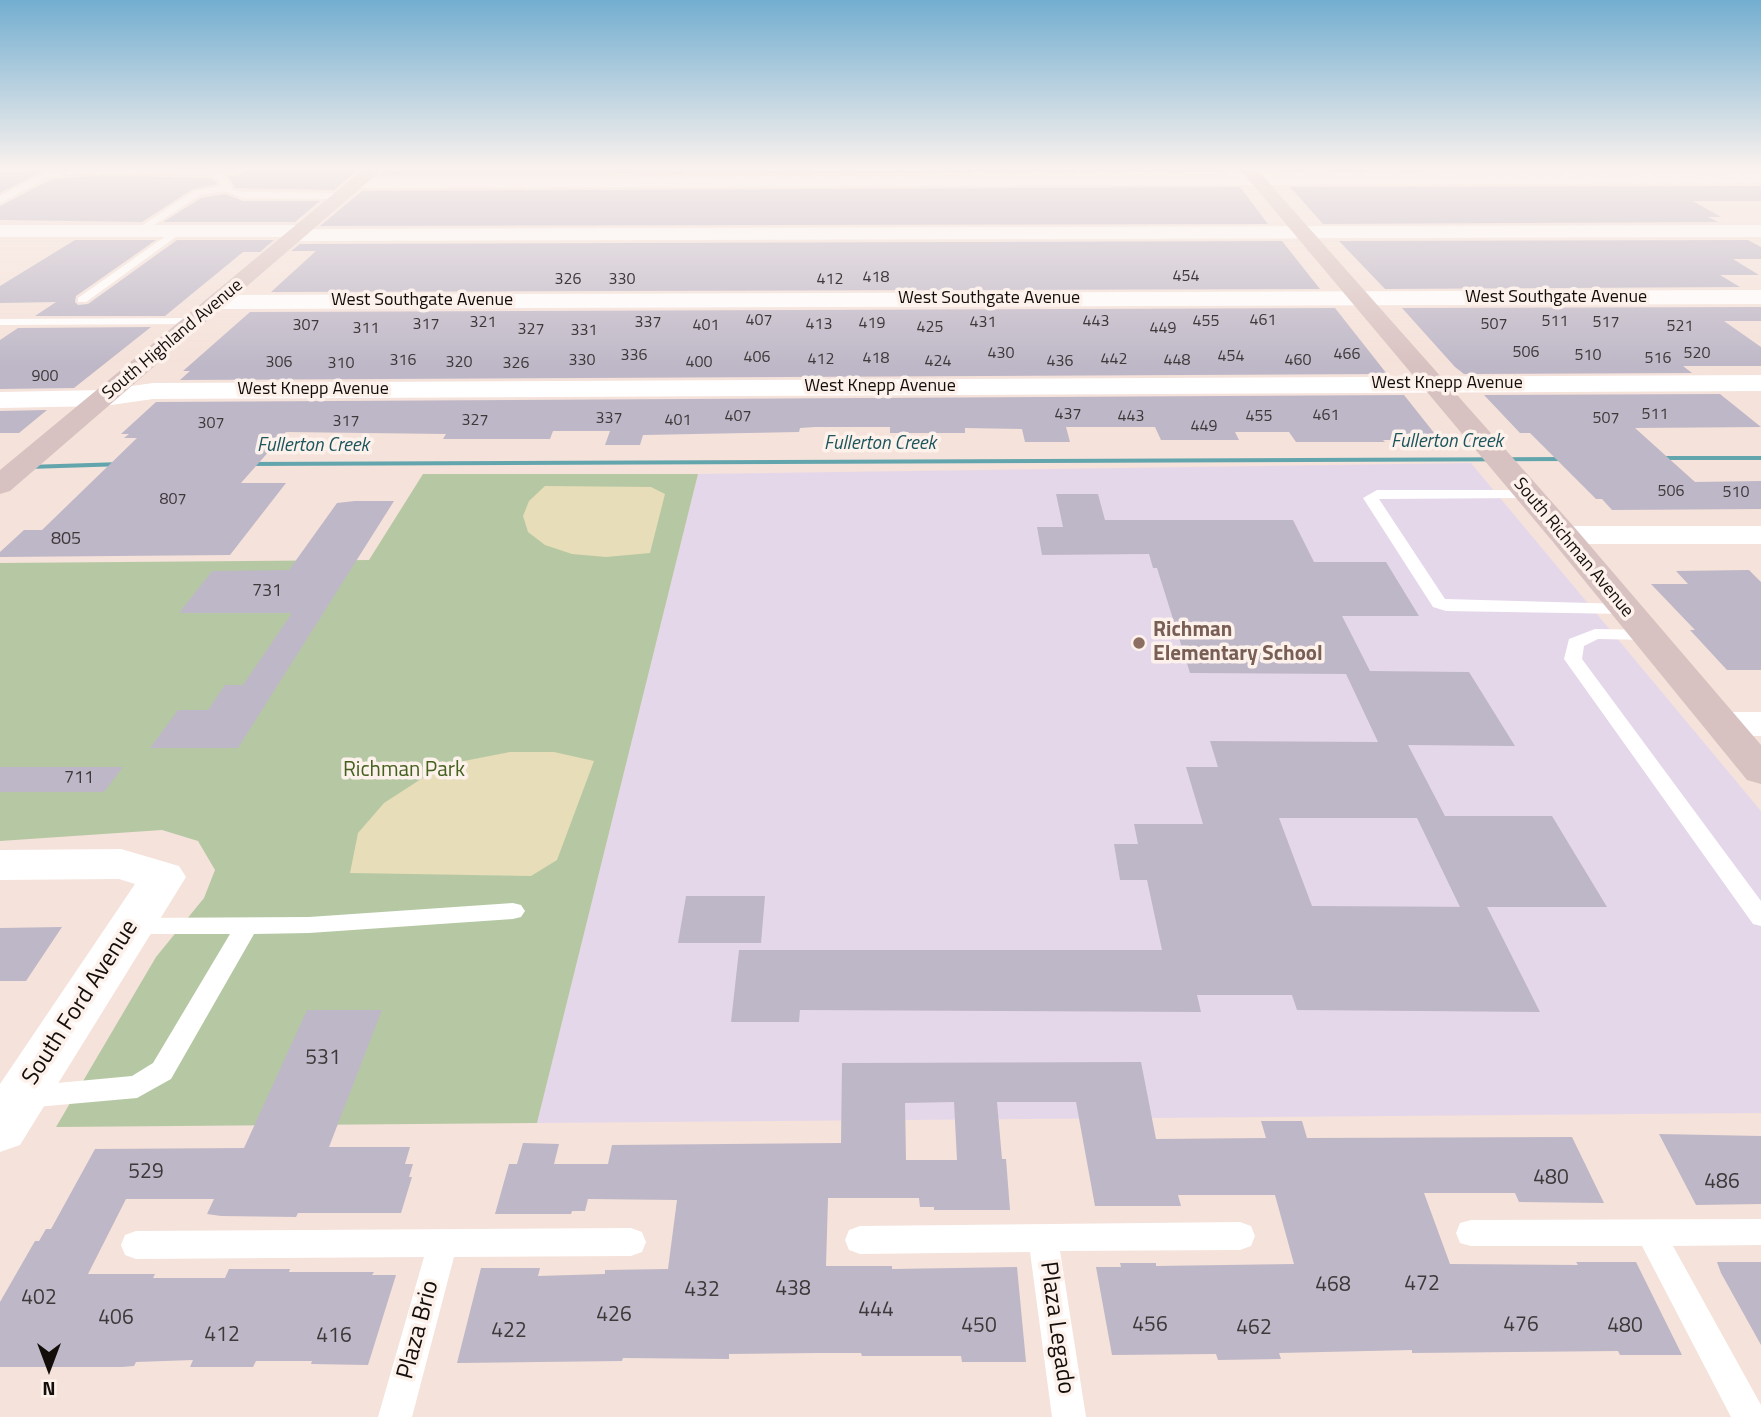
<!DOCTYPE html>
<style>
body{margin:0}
#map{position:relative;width:1761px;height:1417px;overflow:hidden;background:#f5e2da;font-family:"Titillium Web",sans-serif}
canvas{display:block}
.north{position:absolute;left:14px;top:1333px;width:70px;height:70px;-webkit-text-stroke:5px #fdf1ec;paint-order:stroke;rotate:180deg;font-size:19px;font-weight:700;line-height:28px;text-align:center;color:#140e0b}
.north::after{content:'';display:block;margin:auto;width:24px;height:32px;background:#140e0b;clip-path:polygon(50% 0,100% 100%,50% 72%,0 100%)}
</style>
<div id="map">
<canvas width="1761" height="1417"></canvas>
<div class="north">N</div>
</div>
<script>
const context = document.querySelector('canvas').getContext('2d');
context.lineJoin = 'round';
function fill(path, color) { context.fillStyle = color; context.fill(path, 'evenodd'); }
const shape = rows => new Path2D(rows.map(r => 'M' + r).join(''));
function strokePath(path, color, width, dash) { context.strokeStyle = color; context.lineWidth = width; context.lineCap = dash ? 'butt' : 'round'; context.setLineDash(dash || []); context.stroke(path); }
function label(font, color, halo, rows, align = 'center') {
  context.font = font + ' "Titillium Web",sans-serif'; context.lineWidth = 7; context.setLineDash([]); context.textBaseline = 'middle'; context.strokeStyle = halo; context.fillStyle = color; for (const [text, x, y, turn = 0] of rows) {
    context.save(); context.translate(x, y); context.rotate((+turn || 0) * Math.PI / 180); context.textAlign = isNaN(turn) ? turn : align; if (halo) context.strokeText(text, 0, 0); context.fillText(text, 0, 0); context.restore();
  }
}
const education = shape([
 [1471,463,1761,811,1761,1113,537,1123,698,474]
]);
const green = shape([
 [423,474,698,474,537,1123,56,1127,156,957,204,898,215,870,198,841,162,830,0,841,0,563,369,560]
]);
const sand = shape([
 [545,486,651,487,665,494,650,553,606,557,572,554,545,545,528,532,523,516,529,501],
 [510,752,554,752,594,761,557,860,531,876,350,873,358,833,384,803,421,779,464,761]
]);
const stream = shape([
 [1653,456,1761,456,1761,460,1653,460,1653,456],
 [1567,457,1571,459,1570,461,245,466,241,464,245,462,1567,457],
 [122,462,126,464,125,466,28,469,24,467,28,465,122,462]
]);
const building = shape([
 [30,167,67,167,45,170,0,193,0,171,23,171],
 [251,167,362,167,334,190,235,188,228,176,235,176],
 [388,167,1223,167,1228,172,379,175],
 [1271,167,1761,167,1761,170,1276,172],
 [103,175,211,178,218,184,193,189,142,222,0,220,0,206,52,179],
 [1761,186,1761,201,1693,201,1721,217,1708,217,1718,222,1323,224,1290,187],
 [1240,187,1268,224,320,226,362,191],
 [225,194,243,201,320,201,295,222,163,222,201,198],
 [75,240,156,240,76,296,75,302,78,305,88,304,177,240,274,240,260,252,243,252,165,316,35,316,56,302,0,303,0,286],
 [1748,240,1761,247,1761,259,1733,259,1759,275,1720,275,1740,287,1385,289,1339,241],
 [1282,241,1320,289,271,292,316,251,291,251,300,244],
 [1761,307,1761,321,1724,321,1761,347,1761,366,1683,366,1692,373,1464,374,1455,367,1402,308],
 [1335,308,1387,374,180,380,190,371,183,371,250,312],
 [151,327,74,388,0,389,0,340,18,328],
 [1720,394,1761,427,1635,428,1695,482,1761,481,1761,509,1612,510,1602,499,1596,499,1530,433,1520,433,1484,395],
 [1404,395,1435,434,1420,434,1424,440,1383,440,1385,442,1296,442,1289,432,1235,432,1239,440,1161,440,1155,427,1066,427,1070,442,1025,442,1022,429,965,428,965,433,890,433,890,427,815,427,800,428,799,432,643,435,640,445,605,445,610,431,553,431,550,439,443,439,446,434,286,432,241,483,286,483,230,555,0,557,0,552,24,530,42,530,137,438,124,438,129,434,121,434,156,402],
 [47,410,19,433,0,433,0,411],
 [1056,494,1098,494,1105,520,1293,520,1314,562,1386,562,1419,616,1342,616,1370,671,1469,672,1515,746,1408,745,1445,816,1552,816,1607,907,1460,907,1417,818,1279,818,1312,906,1487,907,1540,1012,1297,1010,1292,995,1197,995,1201,1012,800,1010,799,1022,731,1022,739,950,1162,950,1147,880,1120,880,1114,844,1138,844,1134,824,1203,824,1186,767,1218,767,1210,741,1378,742,1346,674,1190,673,1157,568,1153,568,1149,554,1042,555,1037,527,1063,527],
 [355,501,394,501,238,748,150,748,178,710,208,710,225,685,243,685,292,613,179,613,212,571,289,570,337,503],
 [1749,570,1761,582,1761,670,1727,670,1690,630,1695,630,1651,584,1688,584,1676,571],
 [0,767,123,767,104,792,0,792],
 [686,896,765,896,761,943,678,943],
 [62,927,26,981,0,981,0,928],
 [307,1010,382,1010,329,1147,410,1147,405,1164,413,1164,409,1177,412,1177,401,1213,298,1213,296,1217,221,1216,207,1214,214,1199,126,1199,88,1274,155,1274,153,1278,225,1278,229,1269,290,1269,289,1272,374,1272,372,1275,396,1275,368,1365,311,1364,312,1361,256,1361,253,1367,190,1367,193,1360,136,1362,134,1366,122,1367,0,1367,0,1302,35,1241,39,1241,46,1229,51,1229,95,1149,244,1148],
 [1141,1062,1156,1139,1266,1138,1261,1121,1302,1121,1307,1138,1572,1137,1604,1203,1519,1202,1515,1193,1424,1193,1450,1264,1578,1265,1576,1262,1636,1262,1682,1355,1620,1355,1618,1351,1412,1353,1412,1350,1279,1353,1281,1359,1218,1360,1216,1354,1112,1355,1096,1267,1121,1267,1120,1263,1156,1263,1156,1266,1294,1264,1275,1195,1178,1195,1181,1206,1095,1206,1076,1102,997,1102,1002,1159,1006,1159,1010,1210,934,1210,934,1207,920,1207,919,1198,828,1198,826,1266,892,1266,892,1269,1017,1267,1026,1362,962,1362,961,1356,862,1356,861,1353,817,1353,729,1354,729,1359,623,1358,622,1361,457,1363,481,1268,540,1268,538,1276,605,1274,605,1270,668,1269,677,1200,588,1199,585,1211,572,1211,571,1214,495,1214,509,1164,517,1164,523,1143,559,1144,554,1164,608,1164,612,1145,841,1143,842,1063],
 [954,1102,957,1160,906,1160,905,1103],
 [1659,1134,1761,1136,1761,1204,1696,1205],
 [1717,1262,1761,1262,1761,1345,1721,1273]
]);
const lane = shape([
 [95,167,214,169,225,176,233,190,243,192,343,193,348,196,343,199,243,198,225,191,200,195,140,234,135,231,137,229,194,191,222,186,219,180,212,175,103,172,51,176,0,203,0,196,46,172,95,167],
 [176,229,184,231,86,302,78,302,78,298,176,229],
 [0,319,194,318,200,321,194,324,0,325,0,319],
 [1377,490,1528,490,1535,494,1528,498,1379,499,1445,599,1626,604,1635,609,1626,614,1446,611,1433,607,1363,498,1377,490],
 [1595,629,1648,630,1657,635,1648,640,1598,639,1584,646,1582,659,1761,901,1761,926,1753,924,1564,659,1569,639,1595,629],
 [513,903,521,905,525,911,521,917,513,919,309,933,254,934,171,1079,137,1098,25,1108,15,1105,11,1097,15,1089,25,1086,132,1076,153,1063,230,934,131,934,123,932,119,926,123,920,131,918,309,917,513,903],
 [1761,1219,1761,1245,1673,1246,1761,1405,1761,1417,1731,1417,1642,1246,1471,1246,1460,1243,1456,1233,1460,1223,1471,1220,1761,1219],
 [1240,1222,1251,1226,1255,1236,1251,1246,1240,1250,1060,1251,1086,1417,1052,1417,1030,1252,860,1254,849,1250,845,1240,849,1230,860,1226,1240,1222],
 [631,1228,642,1232,646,1242,642,1252,631,1256,454,1257,412,1417,378,1417,424,1257,136,1259,125,1255,121,1245,125,1235,136,1231,631,1228]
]);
const street = shape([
 [1761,173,1761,183,359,188,350,183,359,178,1761,173],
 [0,225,304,225,312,229,1761,225,1761,237,298,241,289,237,0,237,0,225],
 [1761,290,1761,304,217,309,209,307,206,302,209,297,217,295,1761,290],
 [1761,375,1761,391,153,399,104,406,0,408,0,392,104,390,153,383,1761,375],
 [1564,526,1761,526,1761,544,1564,544,1553,542,1548,535,1553,528,1564,526],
 [1722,712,1761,712,1761,736,1722,736,1708,732,1702,724,1708,716,1722,712],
 [121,849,179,866,186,877,20,1145,0,1152,0,1084,135,884,119,879,0,880,0,850,121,849]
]);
const secondary = shape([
 [366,167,385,167,10,491,0,494,0,470,366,167],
 [1238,167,1255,167,1575,528,1761,745,1761,784,1747,780,1553,542,1238,167]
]);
const markers = [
 [1139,643,7,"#8d6e63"]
];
const farNumbernames = [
 ["454",1186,277],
 ["418",876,278],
 ["326",568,280],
 ["330",622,280],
 ["412",830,280],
 ["407",759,321],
 ["461",1263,321],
 ["443",1096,322],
 ["455",1206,322],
 ["511",1555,322],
 ["321",483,323],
 ["337",648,323],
 ["431",983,323],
 ["517",1606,323],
 ["419",872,324],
 ["317",426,325],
 ["413",819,325],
 ["507",1494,325],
 ["307",306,326],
 ["401",706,326],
 ["521",1680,327],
 ["425",930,328],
 ["311",366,329],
 ["449",1163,329],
 ["327",531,330],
 ["331",584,331],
 ["506",1526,353],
 ["430",1001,354],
 ["520",1697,354],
 ["466",1347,355],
 ["336",634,356],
 ["510",1588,356],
 ["454",1231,357],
 ["406",757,358],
 ["418",876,359],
 ["516",1658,359],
 ["412",821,360],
 ["442",1114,360],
 ["316",403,361],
 ["330",582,361],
 ["448",1177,361],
 ["460",1298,361],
 ["424",938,362],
 ["436",1060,362],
 ["306",279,363],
 ["320",459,363],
 ["400",699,363],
 ["310",341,364],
 ["326",516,364],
 ["900",45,377],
 ["437",1068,415],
 ["511",1655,415],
 ["461",1326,416],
 ["407",738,417],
 ["443",1131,417],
 ["455",1259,417],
 ["337",609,419],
 ["507",1606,419],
 ["327",475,421],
 ["401",678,421],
 ["317",346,422],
 ["307",211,424],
 ["449",1204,427],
 ["506",1671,492],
 ["510",1736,493],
 ["807",173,500]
];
const farStreetnames = [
 ["West Southgate Avenue",1556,298],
 ["West Southgate Avenue",989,299],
 ["West Southgate Avenue",422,301],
 ["South Highland Avenue",173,340,-40],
 ["West Knepp Avenue",1447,384],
 ["West Knepp Avenue",880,387],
 ["West Knepp Avenue",313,390],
 ["South Richman Avenue",1573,548,50]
];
const numberNames = [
 ["805",66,540],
 ["731",267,592],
 ["711",79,779]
];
const farWaternames = [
 ["Fullerton Creek",1447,442],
 ["Fullerton Creek",880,444],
 ["Fullerton Creek",313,446]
];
const educationNames = [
 ["Richman",1153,631],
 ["Elementary School",1153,655]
];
const parkNames = [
 ["Richman Park",404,771]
];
const nearNumbernames = [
 ["531",323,1059],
 ["529",146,1173],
 ["480",1551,1179],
 ["486",1722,1183],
 ["472",1422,1285],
 ["468",1333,1286],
 ["438",793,1290],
 ["432",702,1291],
 ["402",39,1299],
 ["444",876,1311],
 ["426",614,1316],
 ["406",116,1319],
 ["456",1150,1326],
 ["476",1521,1326],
 ["450",979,1327],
 ["480",1625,1327],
 ["462",1254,1329],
 ["422",509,1332],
 ["412",222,1336],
 ["416",334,1337]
];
const nearStreetnames = [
 ["South Ford Avenue",81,1003,-57],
 ["Plaza Legado",1056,1328,82],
 ["Plaza Brio",419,1330,-75]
];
fill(education, '#e5d7ea');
fill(green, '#b6c8a3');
fill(sand, '#e7ddb8');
fill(stream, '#63a5ac');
fill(building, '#beb7c7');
fill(lane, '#fff');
fill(street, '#fff');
fill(secondary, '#d8c2c1');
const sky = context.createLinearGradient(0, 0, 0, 366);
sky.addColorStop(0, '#73aed0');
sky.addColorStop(0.46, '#faf2ee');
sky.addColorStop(1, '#faf2ee00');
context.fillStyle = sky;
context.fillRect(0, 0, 1761, 366);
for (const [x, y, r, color] of markers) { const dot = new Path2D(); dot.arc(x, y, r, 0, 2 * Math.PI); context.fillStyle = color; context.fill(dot); strokePath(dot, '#fdf1ec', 2.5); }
label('16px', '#3e383a', null, farNumbernames);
label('18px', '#140e0b', '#fdf1ec', farStreetnames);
label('18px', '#3e383a', null, numberNames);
label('italic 19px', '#1c555c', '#fdf1ec', farWaternames);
label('bold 21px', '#785e54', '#fdf1ec', educationNames, 'left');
label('21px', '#44601e', '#fdf1ec', parkNames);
label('21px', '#3e383a', null, nearNumbernames);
label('24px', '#140e0b', '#fdf1ec', nearStreetnames);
</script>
